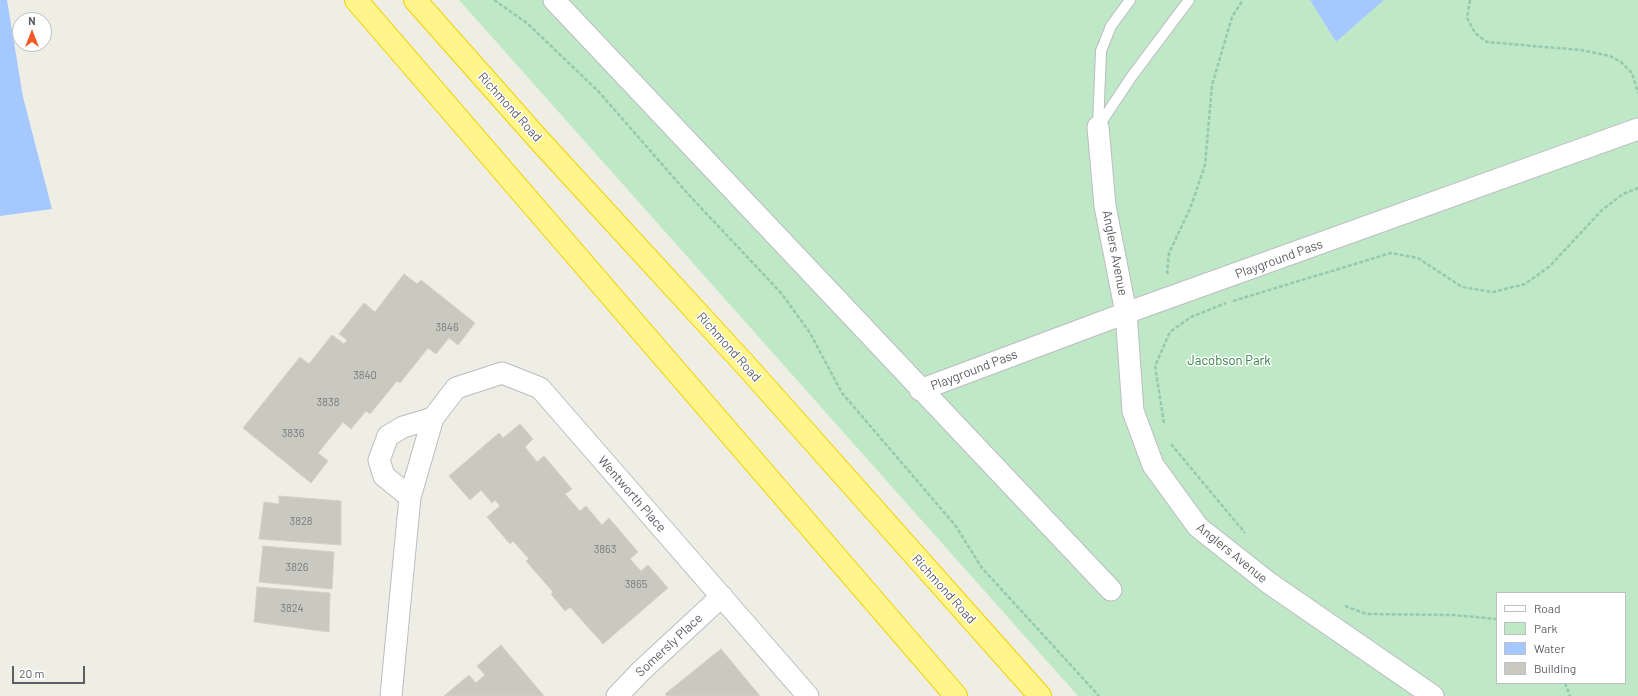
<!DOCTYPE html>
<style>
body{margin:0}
#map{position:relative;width:1638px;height:696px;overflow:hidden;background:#efeee4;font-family:Barlow,sans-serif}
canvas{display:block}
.legend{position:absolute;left:1496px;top:592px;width:130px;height:92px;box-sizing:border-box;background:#fff;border:1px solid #bebfc1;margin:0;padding:5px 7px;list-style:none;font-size:12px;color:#5c5e65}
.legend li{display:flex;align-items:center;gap:8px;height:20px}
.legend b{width:20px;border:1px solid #bebfc1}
.north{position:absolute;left:12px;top:12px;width:40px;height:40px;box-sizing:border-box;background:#fff;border:1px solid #bebfc1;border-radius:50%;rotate:0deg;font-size:11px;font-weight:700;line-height:16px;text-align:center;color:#5c5e65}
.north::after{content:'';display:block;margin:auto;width:14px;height:18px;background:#f25927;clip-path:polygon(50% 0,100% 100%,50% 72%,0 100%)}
.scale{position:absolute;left:12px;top:666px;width:73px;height:18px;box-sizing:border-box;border:2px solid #5c5e65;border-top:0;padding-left:5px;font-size:12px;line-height:14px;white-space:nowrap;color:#5c5e65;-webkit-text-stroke:3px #fff;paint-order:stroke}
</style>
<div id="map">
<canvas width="1638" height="696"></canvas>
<ul class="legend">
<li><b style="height:5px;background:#fff"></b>Road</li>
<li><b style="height:11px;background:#bfe8c6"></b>Park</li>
<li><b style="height:11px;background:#a4c8ff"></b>Water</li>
<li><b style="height:11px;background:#cac9c0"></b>Building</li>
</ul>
<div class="north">N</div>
<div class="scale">20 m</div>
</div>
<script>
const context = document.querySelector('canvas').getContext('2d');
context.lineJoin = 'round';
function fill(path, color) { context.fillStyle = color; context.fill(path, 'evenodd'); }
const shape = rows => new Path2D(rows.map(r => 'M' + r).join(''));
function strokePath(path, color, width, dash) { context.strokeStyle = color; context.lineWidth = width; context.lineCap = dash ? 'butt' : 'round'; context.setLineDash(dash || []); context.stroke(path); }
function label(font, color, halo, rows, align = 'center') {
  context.font = font + ' Barlow,sans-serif'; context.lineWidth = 3; context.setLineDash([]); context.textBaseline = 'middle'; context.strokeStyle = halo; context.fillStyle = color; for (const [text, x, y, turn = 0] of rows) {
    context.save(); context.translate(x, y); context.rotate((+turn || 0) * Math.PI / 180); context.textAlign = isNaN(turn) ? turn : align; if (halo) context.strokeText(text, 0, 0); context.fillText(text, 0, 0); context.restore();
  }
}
const green = shape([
 [459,0,1310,0,1336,42,1384,0,1638,0,1638,696,1078,696],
 [1497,593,1625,593,1625,683,1497,683]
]);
const water = shape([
 [0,0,7,0,23,97,52,209,0,216],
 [1310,0,1384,0,1336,42]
]);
const building = shape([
 [404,274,417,284,421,280,475,323,458,345,449,338,436,354,428,348,400,383,397,381,370,414,366,411,351,429,343,422,318,453,328,461,311,483,243,428,300,357,309,364,332,335,344,344,347,340,339,334,364,303,375,312,404,274],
 [520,424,533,439,525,447,537,462,544,456,572,489,565,494,580,511,586,506,602,525,609,518,638,552,630,559,641,571,648,565,668,588,603,644,570,607,565,611,551,594,553,592,526,561,529,559,513,541,510,544,487,517,500,506,495,500,492,503,481,490,470,500,449,476,499,433,503,438,520,424],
 [279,496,341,501,341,545,259,539,264,502,279,504,279,496],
 [263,546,334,552,332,589,259,582,263,546],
 [257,587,330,593,329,632,254,622,257,587],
 [501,645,544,696,444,696,469,675,476,683,485,675,477,666,501,645],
 [721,649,760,696,667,696,665,694,721,649]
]);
const path = shape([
 [494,0,527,23,599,92,688,194,782,294,810,333,842,393,955,525,982,568,1099,696],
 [1470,0,1467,18,1475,33,1487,42,1581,50,1610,56,1621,62,1632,73,1638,93],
 [1168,274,1167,272,1169,253,1190,209,1205,165,1212,85,1232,17,1243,0],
 [1233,301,1391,253,1418,258,1462,287,1493,292,1525,284,1550,266,1602,210,1623,194,1638,188],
 [1164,423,1155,366,1170,332,1191,317,1226,303],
 [1171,444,1245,533],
 [1345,606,1367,614,1453,615,1497,619],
 [1565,683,1570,696]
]);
const lane = shape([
 [1098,127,1132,76,1189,0],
 [1098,127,1101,51,1111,26,1130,0]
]);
const street = shape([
 [554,0,1111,590],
 [1098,127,1105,206,1126,313,1133,411,1153,465,1198,527,1269,583,1433,696],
 [920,390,1126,313,1638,129],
 [410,497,384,476,379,460,388,436,403,427,433,418],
 [391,696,410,497,433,418,456,388,502,373,540,388,808,696],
 [617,696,641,671,722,596]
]);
const highway = shape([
 [356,0,956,696],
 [415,0,539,140,750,370,1040,696]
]);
const numberNames = [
 ["3846",447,327],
 ["3840",365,375],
 ["3838",328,402],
 ["3836",293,433],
 ["3828",301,521],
 ["3863",605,549],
 ["3826",297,567],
 ["3865",636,584],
 ["3824",292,608]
];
const streetNames = [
 ["Richmond Road",510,107,48],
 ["Anglers Avenue",1115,253,79],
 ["Playground Pass",1279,259,-20],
 ["Richmond Road",729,347,48],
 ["Playground Pass",974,370,-21],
 ["Wentworth Place",632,494,49],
 ["Anglers Avenue",1232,553,39],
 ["Richmond Road",944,589,48],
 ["Somersly Place",669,645,-43]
];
const parkNames = [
 ["Jacobson Park",1229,361]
];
fill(green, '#bfe8c6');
fill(water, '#a4c8ff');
fill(building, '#cac9c0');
strokePath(building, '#d4d1c2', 1);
strokePath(lane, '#bbbcc3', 12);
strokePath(street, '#bbbcc3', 23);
strokePath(highway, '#f3d000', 24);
strokePath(path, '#97c9ae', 2.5, [4, 2]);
strokePath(lane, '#fff', 10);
strokePath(street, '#fff', 21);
strokePath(highway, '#fff58b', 22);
label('11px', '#78797c', null, numberNames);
label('13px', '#5c5e65', '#fff', streetNames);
label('13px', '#2f8141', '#fff', parkNames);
</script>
